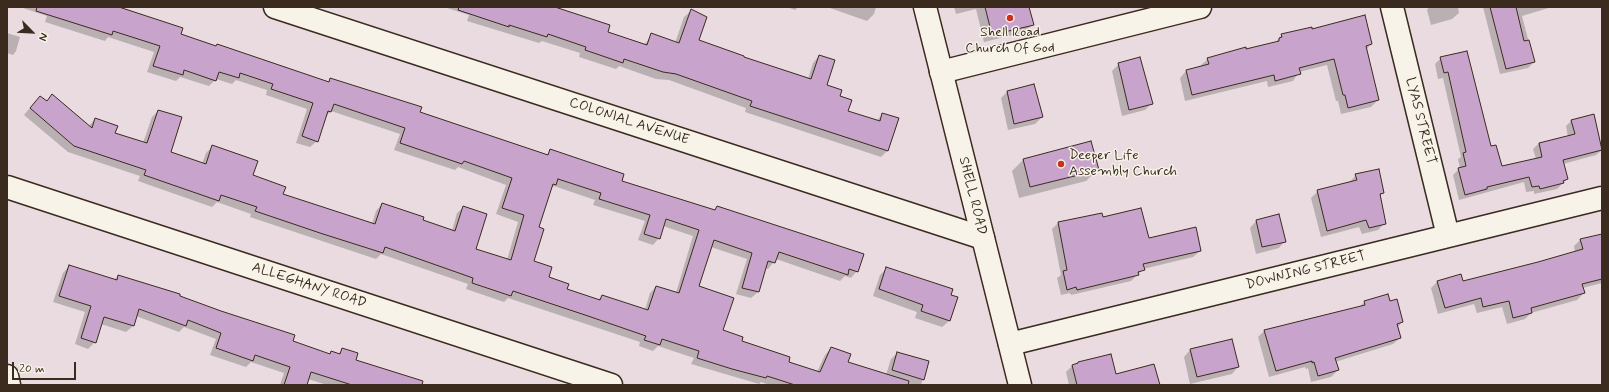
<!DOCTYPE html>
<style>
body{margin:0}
#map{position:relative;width:1609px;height:392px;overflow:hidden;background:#e9dbe0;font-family:Mynerve,sans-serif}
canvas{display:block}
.frame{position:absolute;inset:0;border:8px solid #3b2a1e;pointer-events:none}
.north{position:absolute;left:12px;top:12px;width:40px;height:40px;-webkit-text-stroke:3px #f7f3e8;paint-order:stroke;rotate:114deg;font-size:11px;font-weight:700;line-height:16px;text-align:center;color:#3b2a1e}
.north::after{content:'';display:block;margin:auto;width:14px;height:18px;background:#3b2a1e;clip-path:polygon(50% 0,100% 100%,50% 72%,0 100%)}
.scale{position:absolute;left:12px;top:362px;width:64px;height:18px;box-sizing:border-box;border:2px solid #3b2a1e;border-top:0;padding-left:5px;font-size:12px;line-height:14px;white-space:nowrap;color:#3b2a1e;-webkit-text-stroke:3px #f7f3e8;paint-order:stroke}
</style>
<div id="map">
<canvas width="1609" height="392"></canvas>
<div class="frame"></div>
<div class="north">N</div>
<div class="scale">20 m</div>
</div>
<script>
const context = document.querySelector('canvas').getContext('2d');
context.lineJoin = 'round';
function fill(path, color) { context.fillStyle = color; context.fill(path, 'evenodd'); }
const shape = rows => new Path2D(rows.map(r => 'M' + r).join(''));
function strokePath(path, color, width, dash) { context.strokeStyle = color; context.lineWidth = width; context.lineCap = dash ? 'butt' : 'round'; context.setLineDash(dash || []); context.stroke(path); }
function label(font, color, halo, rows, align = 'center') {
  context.font = font + ' Mynerve,sans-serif'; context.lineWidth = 3; context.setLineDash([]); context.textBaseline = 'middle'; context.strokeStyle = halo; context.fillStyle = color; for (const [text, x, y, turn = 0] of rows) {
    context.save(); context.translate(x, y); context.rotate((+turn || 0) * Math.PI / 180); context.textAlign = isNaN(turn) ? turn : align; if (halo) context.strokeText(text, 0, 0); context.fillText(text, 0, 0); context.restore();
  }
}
const shadow = shape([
 [20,7,116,7,180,35,327,83,331,79,419,112,546,155,551,151,621,181,714,210,717,207,857,271,851,278,845,276,840,281,776,259,768,269,765,268,758,292,751,298,736,294,747,259,711,247,698,286,722,330,740,342,787,363,817,372,825,355,831,348,847,363,886,375,891,359,897,353,928,362,921,385,770,385,761,382,759,384,691,364,694,358,658,346,653,351,639,346,640,342,508,298,504,302,466,289,468,284,381,254,376,259,250,217,251,214,217,202,212,207,138,181,140,176,68,152,24,115,34,103,89,126,95,119,114,134,143,143,152,117,158,111,170,153,202,164,206,153,213,146,252,176,282,195,372,224,376,211,382,204,452,231,457,213,464,207,475,249,507,260,518,222,496,214,506,185,458,167,455,170,394,150,400,134,331,111,325,117,317,141,310,147,296,143,307,109,266,95,267,90,236,80,232,84,216,79,209,86,180,77,176,81,147,72,154,52,108,37,105,41,45,22,47,16],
 [554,186,595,200,593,205,645,221,638,240,653,245,659,238,663,226,693,236,676,293,656,287,650,293,645,310,602,296,598,300,566,290,548,278,532,262,537,228,550,190],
 [444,7,552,7,606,32,644,45,652,35,675,43,684,17,691,11,698,40,743,58,808,79,813,63,819,56,826,85,839,96,847,112,876,121,883,114,897,119,887,151,881,157,745,112,746,108,669,80,656,79,619,66,616,69,579,57,580,53,542,41,539,43,467,21,469,15],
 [787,7,798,7,795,10],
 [827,7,876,7,874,14,867,21],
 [954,7,1028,7,1033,24,1025,32,984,42,976,9,956,14],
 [1429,7,1458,7,1459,13,1452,19,1431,25,1427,10],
 [1483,7,1552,7,1522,16,1534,62,1528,68,1500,74],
 [1311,31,1371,44,1366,50,1378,100,1371,107,1341,114,1338,101,1336,101,1327,65,1299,72,1293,81,1268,87,1267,81,1185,101,1180,78,1186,71,1202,67,1201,65,1208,59,1222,54,1275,43,1282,35],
 [7,33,20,37,16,51,13,55,7,53],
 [1441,58,1501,167,1536,159,1533,149,1539,143,1568,137,1566,126,1572,120,1593,115,1602,150,1596,155,1563,164,1567,179,1557,189,1534,194,1534,191,1526,192,1524,182,1459,200,1453,175,1460,168,1458,159,1461,157,1443,78,1438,79,1435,64],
 [1119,64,1152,103,1145,110,1122,116,1112,71],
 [1008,91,1042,117,1035,124,1008,130,1001,98],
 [1023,160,1098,169,1086,181,1019,198,1012,171],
 [1356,175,1383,193,1379,197,1385,223,1378,230,1362,234,1359,227,1321,237,1311,198,1318,191,1349,183],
 [1102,218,1148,239,1200,251,1193,257,1143,269,1131,281,1071,295,1070,293,1061,295,1057,278,1061,275,1052,229,1058,223],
 [1256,221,1285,241,1279,248,1256,254,1250,228],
 [1602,235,1602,283,1582,288,1584,293,1577,300,1531,313,1525,319,1507,324,1502,307,1477,313,1474,304,1438,314,1431,288,1438,281,1463,282,1538,263,1575,252,1574,246,1580,240],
 [69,266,114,280,118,276,179,297,291,342,329,355,332,352,338,354,343,349,355,361,426,385,327,385,308,379,306,385,280,385,284,373,251,362,246,367,210,355,216,339,184,327,179,332,136,316,133,326,126,332,101,324,95,342,88,349,75,344,85,312,53,302,63,273],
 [887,268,950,295,949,321,942,327,915,318,917,312,873,296,880,275],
 [1365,302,1402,322,1397,328,1400,338,1393,344,1335,362,1338,370,1331,377,1311,382,1308,368,1306,369,1305,367,1269,377,1258,337,1264,331,1359,307],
 [1190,350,1238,367,1232,374,1190,384,1184,357],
 [1072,366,1118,385,1069,385,1066,372]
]);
const building = shape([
 [37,7,119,7,183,28,181,34,216,46,217,44,223,46,329,82,330,78,422,107,420,112,548,155,550,149,624,174,622,181,715,210,717,206,864,254,858,272,849,269,848,275,779,252,775,263,768,261,759,292,742,288,752,253,714,240,699,286,734,298,723,330,743,337,742,341,790,357,789,362,820,372,831,347,851,354,848,362,909,381,908,385,795,385,767,376,766,378,732,369,697,358,699,351,662,339,660,345,644,340,646,336,588,316,513,291,511,296,472,283,473,278,385,247,383,253,323,234,255,211,257,207,221,195,219,201,144,175,146,170,74,146,30,108,40,96,47,101,52,94,92,128,95,118,118,126,115,133,147,143,158,110,182,117,171,152,206,164,212,145,258,161,253,175,286,187,283,194,375,224,382,203,424,217,423,220,455,231,463,206,487,214,476,249,511,260,524,215,502,208,512,178,464,161,462,164,400,143,405,128,334,104,331,112,328,111,318,142,302,136,313,103,271,89,273,84,240,73,239,78,219,72,216,81,184,70,183,75,153,66,160,46,113,31,112,35,36,11,37,7],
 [558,179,601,193,599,199,650,215,644,234,660,239,666,219,699,230,679,293,656,286,648,310,602,295,600,300,567,289,569,284,549,277,552,267,534,261,544,229,539,227,553,184,556,185,558,179],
 [459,7,555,7,610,25,608,32,647,45,651,33,679,43,691,9,707,17,699,40,744,56,744,57,811,79,819,55,835,60,827,85,842,90,840,96,852,100,848,111,880,121,882,113,899,118,888,151,750,106,752,101,676,74,663,72,624,59,623,63,585,50,586,47,548,34,547,37,509,25,509,27,458,10,459,7],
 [985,7,1029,7,1034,25,992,35,985,7],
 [1490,7,1516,7,1524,41,1529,40,1535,62,1506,69,1490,7],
 [1365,15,1372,44,1366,46,1379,100,1348,108,1345,95,1343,95,1334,59,1299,68,1301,74,1275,81,1274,75,1192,95,1186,70,1209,64,1207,58,1246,47,1246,49,1279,41,1279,38,1282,37,1281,34,1312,27,1312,29,1365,15],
 [1467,51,1491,146,1496,145,1502,166,1542,157,1539,143,1575,134,1571,120,1594,114,1602,150,1563,160,1568,179,1563,181,1564,183,1540,189,1539,186,1532,187,1529,177,1487,187,1487,189,1465,195,1458,168,1466,166,1463,153,1466,152,1448,72,1444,73,1440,57,1467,51],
 [1140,57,1153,104,1129,110,1118,63,1140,57],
 [1034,84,1043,117,1014,124,1007,91,1034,84],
 [1091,141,1099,170,1030,187,1023,159,1091,141],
 [1379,169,1384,193,1380,194,1386,224,1369,228,1366,220,1327,231,1317,190,1357,180,1355,174,1379,169],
 [1141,208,1149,238,1196,227,1201,251,1143,264,1145,270,1138,272,1139,275,1077,290,1076,287,1067,290,1063,271,1067,270,1058,222,1102,213,1103,217,1141,208],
 [1279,214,1286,242,1262,247,1256,220,1279,214],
 [1602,234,1602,279,1582,284,1585,293,1531,308,1532,313,1513,318,1509,301,1483,307,1481,298,1445,308,1437,281,1461,274,1463,281,1538,262,1583,249,1580,239,1602,234],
 [69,265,117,280,118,275,180,294,180,296,221,311,295,335,293,341,330,354,331,351,340,354,342,348,358,353,356,360,423,381,422,385,352,385,311,372,307,385,284,385,290,367,255,355,253,361,216,348,221,333,188,320,186,326,139,309,134,326,104,317,96,343,81,338,91,306,59,296,69,265],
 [886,267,953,289,951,295,958,297,950,321,921,311,923,305,879,289,886,267],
 [1388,294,1390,301,1397,299,1403,322,1397,324,1401,338,1335,358,1339,370,1318,376,1314,362,1312,363,1312,361,1276,371,1264,330,1365,305,1364,301,1388,294],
 [1232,339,1239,367,1197,377,1190,349,1232,339],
 [897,352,929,361,924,380,892,370,897,352],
 [1111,354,1116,374,1154,364,1160,385,1077,385,1072,365,1078,363,1078,362,1111,354]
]);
const street = shape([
 [275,7,983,238],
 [1392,7,1448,236],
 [941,72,1200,7],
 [7,187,611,385],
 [1010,344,1602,198]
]);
const secondary = shape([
 [925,7,1020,385],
 [7,376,9,385]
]);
const markers = [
 [1010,18,4,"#c8321e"],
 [1061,164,4,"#c8321e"]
];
const poiNames = [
 ["Shell Road",1010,33],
 ["Church Of God",1010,49],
 ["Deeper Life",1069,156,"left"],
 ["Assembly Church",1069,172,"left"]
];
const streetNames = [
 ["LYAS STREET",1420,121,76],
 ["COLONIAL AVENUE",629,122,18],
 ["SHELL ROAD",972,196,76],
 ["DOWNING STREET",1306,271,-14],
 ["ALLEGHANY ROAD",309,286,18]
];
fill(shadow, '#0003');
fill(building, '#c8a4cc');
strokePath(building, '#3b2a1e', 1);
strokePath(street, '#3b2a1e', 25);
strokePath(secondary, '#3b2a1e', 25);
strokePath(street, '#f7f3e8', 22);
strokePath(secondary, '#f7f3e8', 22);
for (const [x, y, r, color] of markers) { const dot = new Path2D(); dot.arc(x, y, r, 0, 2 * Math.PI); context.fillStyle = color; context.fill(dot); strokePath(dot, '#f7f3e8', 1.5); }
label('14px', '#3b2a1e', '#f7f3e8', poiNames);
label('14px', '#3b2a1e', '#f7f3e8', streetNames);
</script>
